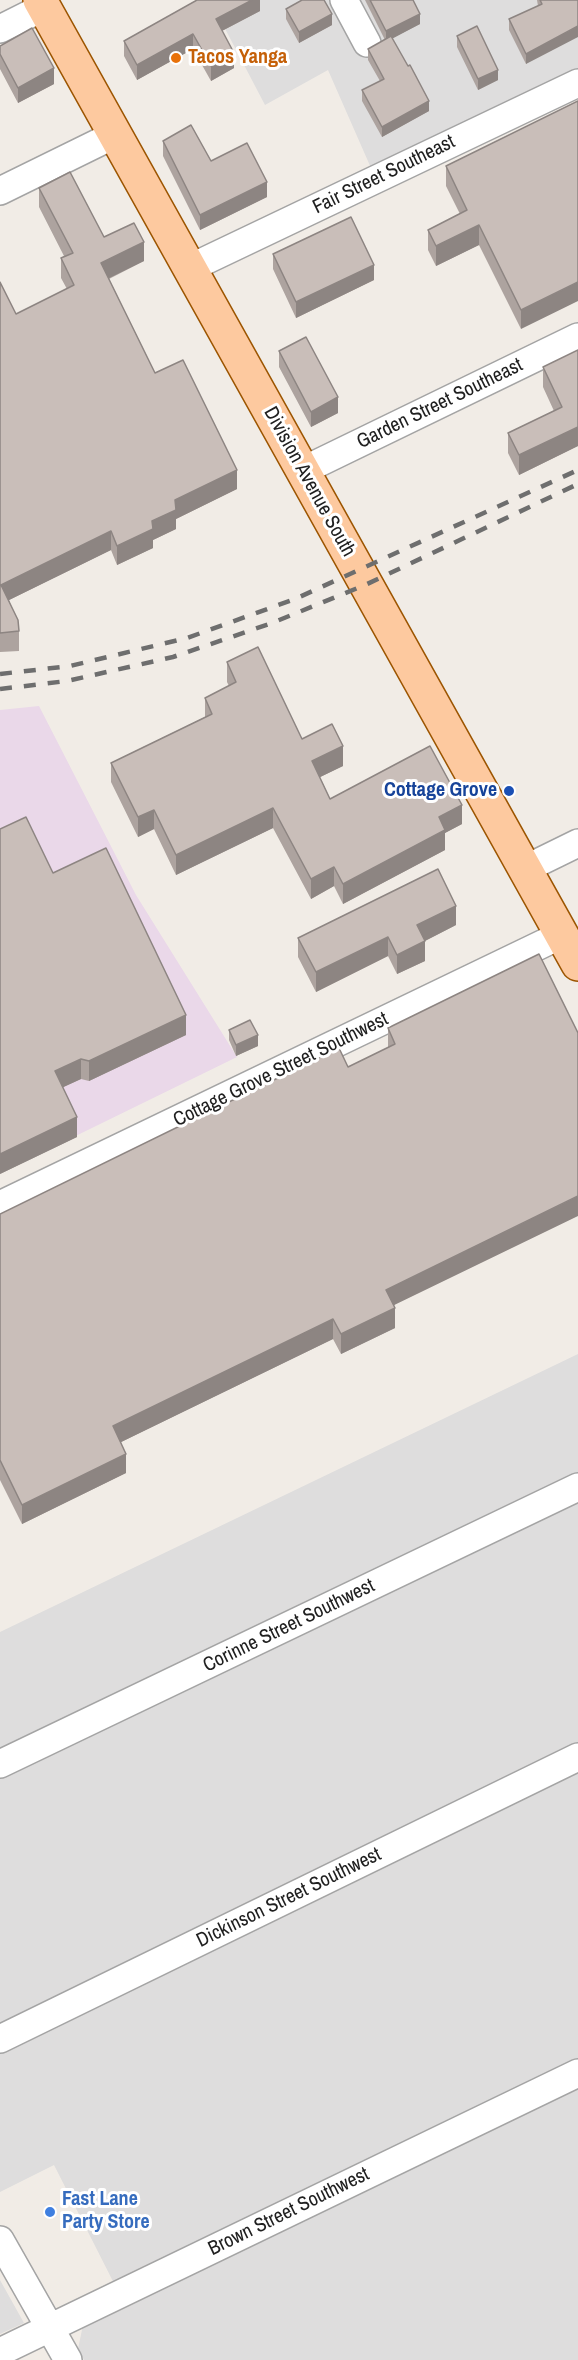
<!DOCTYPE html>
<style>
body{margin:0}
canvas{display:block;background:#f1ece6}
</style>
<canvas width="578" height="2360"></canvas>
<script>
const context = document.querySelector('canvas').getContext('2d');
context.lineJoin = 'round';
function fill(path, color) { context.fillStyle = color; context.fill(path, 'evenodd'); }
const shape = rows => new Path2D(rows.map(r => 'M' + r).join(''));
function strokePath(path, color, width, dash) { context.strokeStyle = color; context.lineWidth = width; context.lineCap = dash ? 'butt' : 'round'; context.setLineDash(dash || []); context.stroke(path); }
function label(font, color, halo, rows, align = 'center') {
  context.font = font + ' "Archivo Narrow",sans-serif'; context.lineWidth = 6; context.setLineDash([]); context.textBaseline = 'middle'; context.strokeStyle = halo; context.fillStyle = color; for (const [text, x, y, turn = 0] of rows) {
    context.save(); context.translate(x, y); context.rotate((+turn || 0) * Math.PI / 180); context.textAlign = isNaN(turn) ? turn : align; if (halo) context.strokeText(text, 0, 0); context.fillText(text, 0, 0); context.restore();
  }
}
const residential = shape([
 [210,0,578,0,578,68,371,168,328,70,265,105],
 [578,1354,578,2360,84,2360,78,2349,83,2325,124,2303,54,2165,0,2192,0,1632],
 [0,2280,24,2323,0,2334]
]);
const industrial = shape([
 [39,706,136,895,237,1057,0,1173,0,710]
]);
const minor = shape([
 [344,0,367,43],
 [0,29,44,7],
 [0,191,116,134],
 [190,268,578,83],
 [302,471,578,337],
 [523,870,578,843],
 [0,1205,561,935],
 [0,1764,578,1487],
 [0,2039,578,1757],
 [0,2240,68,2360],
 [0,2352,578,2073]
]);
const major = shape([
 [40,0,578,964]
]);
const rail = shape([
 [0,674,70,666,187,638,295,599,578,470],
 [0,689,67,681,173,657,272,623,365,585,578,484]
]);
const wall = shape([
 [260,0,260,11,222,31,234,68,211,81,193,49,137,80,124,56,124,41],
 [365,0,413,0,420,24,392,38,429,111,382,137,362,101,362,90,380,81,368,60,368,49,385,40],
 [537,0,578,0,526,64,509,30,509,19,538,6],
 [286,9,332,25,299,43,286,19],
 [457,36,498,80,478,90,457,47],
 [0,46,54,84,18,103,0,69],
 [578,101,521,329,479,245,436,266,428,250,428,230,460,214,446,186,446,166],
 [163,141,267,197,200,230,163,156],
 [39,188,104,237,144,261,109,279,155,373,237,489,176,519,176,529,153,540,153,548,117,565,111,550,9,600,19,631,19,651,0,652,0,282,16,314,67,289,61,278,61,258,64,256,39,207],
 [273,254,374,280,296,318,273,269],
 [578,350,578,446,519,475,508,453,508,433,554,411,543,387,543,367],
 [279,351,338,413,311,427,279,367],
 [227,662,302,739,343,766,320,777,330,799,462,824,445,833,445,850,343,904,334,886,311,899,273,828,176,875,154,829,138,837,111,782,111,763,205,717,205,698,229,686,227,682],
 [0,829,53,873,186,1035,89,1081,81,1079,63,1087,77,1137,0,1174],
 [456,925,425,941,425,961,397,974,388,956,316,992,298,957,298,938],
 [539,954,394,1306,395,1328,341,1354,333,1339,121,1442,126,1473,22,1524,0,1480,0,1214,348,1067,388,1048,388,1028],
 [229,1030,258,1046,236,1056,229,1040]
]);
const shadedWall = shape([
 [252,0,260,0,260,11,216,34,216,19],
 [332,14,332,25,299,43,299,32],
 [420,14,420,24,386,42,386,31],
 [578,26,578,37,526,64,526,54],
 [193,34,193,49,137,80,137,65],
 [234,53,234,68,211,81,211,66],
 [54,68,54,84,18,103,18,88],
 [498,70,498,80,478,90,478,79],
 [429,101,429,111,382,137,382,127],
 [267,182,267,197,200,230,200,215],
 [479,225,479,245,436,266,436,246],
 [144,242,144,261,101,282,101,263],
 [374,265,374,280,296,318,296,302],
 [578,282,578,301,521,329,521,310],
 [338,397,338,413,311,427,311,412],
 [578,427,578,446,519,475,519,455],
 [237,470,237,489,176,519,176,529,153,540,153,548,117,565,117,546,152,521,175,500],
 [111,531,111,550,1,604,1,585],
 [343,746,343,766,312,781,312,761],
 [462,805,462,824,445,833,445,850,343,904,343,884,439,817],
 [273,808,273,828,176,875,176,855],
 [154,810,154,829,138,837,138,817],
 [334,867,334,886,311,899,311,879],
 [456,906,456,925,417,945,417,925],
 [388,937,388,956,316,992,316,972],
 [425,941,425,961,397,974,397,955],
 [186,1015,186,1035,89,1081,89,1061],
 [258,1035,258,1046,236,1056,236,1045],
 [81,1059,81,1079,55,1091,55,1071],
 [77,1117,77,1137,0,1174,0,1154],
 [578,1196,578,1216,386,1309,386,1290],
 [395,1308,395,1328,341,1354,341,1334],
 [333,1319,333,1339,113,1446,113,1426],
 [126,1454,126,1473,22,1524,22,1505]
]);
const building = shape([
 [197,0,252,0,216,19,234,53,211,66,193,34,137,65,124,41,197,0],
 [302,0,324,0,332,14,299,32,286,9,302,0],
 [370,0,413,0,420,14,386,31,370,0],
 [540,0,578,0,578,26,526,54,509,19,542,4,540,0],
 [477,26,498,70,478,79,457,36,477,26],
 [32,28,54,68,18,88,0,54,0,46,32,28],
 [391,36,408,66,410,65,429,101,382,127,362,90,384,79,368,49,391,36],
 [578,101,578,282,521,310,479,225,436,246,428,230,467,210,446,166,578,101],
 [191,125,211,161,247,143,267,182,200,215,163,141,191,125],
 [70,172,104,237,134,223,144,242,101,263,155,373,183,360,237,470,175,500,176,510,152,521,153,529,117,546,111,531,1,585,18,620,19,631,0,633,0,282,16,314,74,285,61,258,73,253,39,188,70,172],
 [351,217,374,265,296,302,273,254,351,217],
 [306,337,338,397,311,412,279,351,306,337],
 [578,350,578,427,519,455,508,433,562,407,543,367,578,350],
 [258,647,302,739,332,724,343,746,312,761,330,799,430,746,462,805,439,817,445,830,343,884,334,867,311,879,273,808,176,855,154,810,138,817,111,763,212,714,205,698,236,682,227,662,258,647],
 [26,817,53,873,106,848,186,1015,89,1061,81,1059,55,1071,77,1117,0,1154,0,829,26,817],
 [438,869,456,906,417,925,425,941,397,955,388,937,316,972,298,938,438,869],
 [539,954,578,1033,578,1196,386,1290,395,1308,341,1334,333,1319,113,1426,126,1454,22,1505,0,1460,0,1214,339,1048,348,1067,395,1044,388,1028,539,954],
 [250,1020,258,1035,236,1045,229,1030,250,1020]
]);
const markers = [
 [176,58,6,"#e8710a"],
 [509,791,6,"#1a4fb4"],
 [50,2212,6,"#3f7fe0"]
];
const foodNames = [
 ["Tacos Yanga",188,58]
];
const streetNames = [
 ["Fair Street Southeast",384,175,-26],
 ["Garden Street Southeast",440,404,-26],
 ["Division Avenue South",309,482,61],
 ["Cottage Grove Street Southwest",281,1070,-26],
 ["Corinne Street Southwest",289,1626,-26],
 ["Dickinson Street Southwest",289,1898,-26],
 ["Brown Street Southwest",289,2212,-26]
];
const transitNames = [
 ["Cottage Grove",497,791]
];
const shopNames = [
 ["Fast Lane",62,2200],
 ["Party Store",62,2223]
];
fill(residential, '#dedddd');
fill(industrial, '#ead8e9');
strokePath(minor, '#a4a4a4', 30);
strokePath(major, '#9c5500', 36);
strokePath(minor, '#fff', 27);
strokePath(major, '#fdc99f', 33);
strokePath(rail, '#6e6e6e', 4.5, [12, 12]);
fill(wall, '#ada39f');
fill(shadedWall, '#8d8582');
fill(building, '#c9beb9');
strokePath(building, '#8d8582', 1.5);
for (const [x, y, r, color] of markers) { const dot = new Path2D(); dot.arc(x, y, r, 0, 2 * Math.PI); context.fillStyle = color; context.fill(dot); strokePath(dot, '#fff', 2); }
label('bold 20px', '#c56008', '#fff', foodNames, 'left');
label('20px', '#202020', '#fff', streetNames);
label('bold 20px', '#164399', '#fff', transitNames, 'right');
label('bold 20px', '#366cbe', '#fff', shopNames, 'left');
</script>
